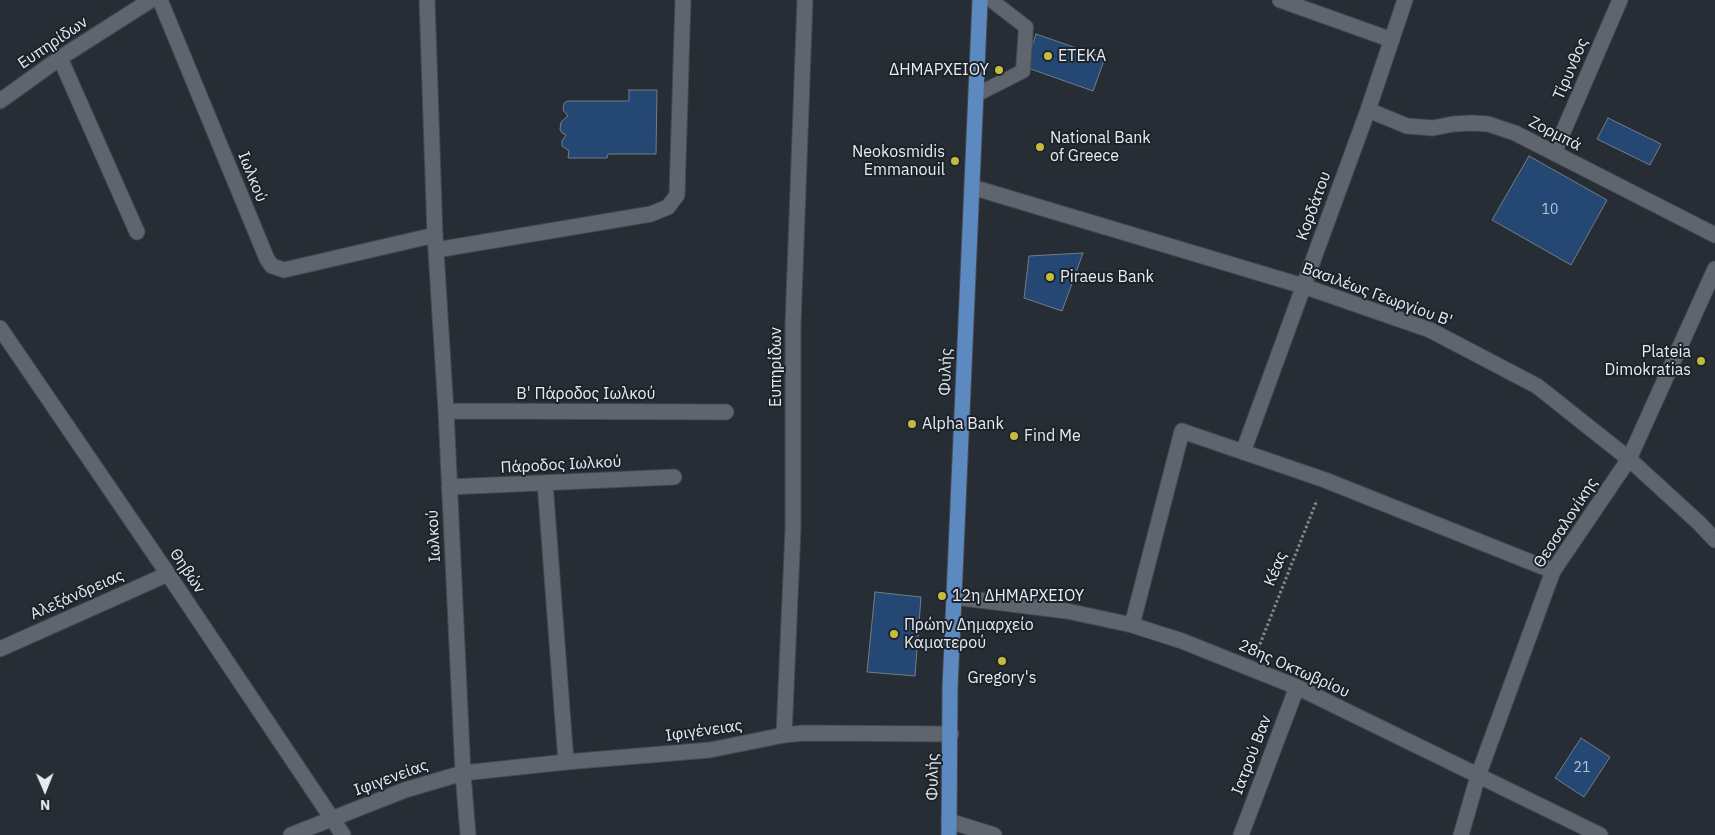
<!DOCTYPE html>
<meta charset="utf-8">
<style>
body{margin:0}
#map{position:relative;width:1715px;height:835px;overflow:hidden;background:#272d34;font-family:"IBM Plex Sans",sans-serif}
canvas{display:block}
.north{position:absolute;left:20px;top:765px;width:50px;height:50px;-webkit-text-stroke:4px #1d232a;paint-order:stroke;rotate:179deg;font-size:14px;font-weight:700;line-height:20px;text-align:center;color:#e8ecf1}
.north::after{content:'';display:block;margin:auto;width:18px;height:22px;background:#e8ecf1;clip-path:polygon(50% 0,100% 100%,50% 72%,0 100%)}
</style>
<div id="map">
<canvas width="1715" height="835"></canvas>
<div class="north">N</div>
</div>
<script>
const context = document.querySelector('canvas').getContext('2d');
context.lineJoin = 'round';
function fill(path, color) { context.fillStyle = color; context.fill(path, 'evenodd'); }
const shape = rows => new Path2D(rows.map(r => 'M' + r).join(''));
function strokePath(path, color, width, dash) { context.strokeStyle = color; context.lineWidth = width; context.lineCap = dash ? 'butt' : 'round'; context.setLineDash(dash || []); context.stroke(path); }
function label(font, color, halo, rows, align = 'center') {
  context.font = font + ' "IBM Plex Sans",sans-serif'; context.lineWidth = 4; context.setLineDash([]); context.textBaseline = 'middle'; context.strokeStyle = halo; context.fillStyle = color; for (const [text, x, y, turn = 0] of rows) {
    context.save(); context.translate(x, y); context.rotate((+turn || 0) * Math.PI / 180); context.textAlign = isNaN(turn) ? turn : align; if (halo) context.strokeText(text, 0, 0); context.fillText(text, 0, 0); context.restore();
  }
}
const building = shape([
 [1036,34,1105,58,1093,91,1025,67,1036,34],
 [629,90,657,90,656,154,608,154,607,158,568,158,569,151,562,146,562,141,566,135,562,133,560,129,561,122,568,116,563,110,564,103,568,101,629,101,629,90],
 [1608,118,1661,144,1650,165,1597,139,1608,118],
 [1529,156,1607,200,1571,265,1492,220,1529,156],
 [1083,253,1062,311,1024,298,1029,256,1083,253],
 [875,592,921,597,915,676,867,672,875,592],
 [1581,738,1610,757,1584,797,1555,778,1581,738]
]);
const path = shape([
 [1258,649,1317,500]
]);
const lane = shape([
 [976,95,1023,71,1026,27,991,0]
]);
const street = shape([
 [160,0,267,259,272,266,284,270,435,235],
 [427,0,435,235,446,411,463,773,468,835],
 [1280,0,1392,40],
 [60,58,137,232],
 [1368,110,1407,126,1433,128,1453,124,1472,123,1488,124,1515,133,1715,235],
 [1554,153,1620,0],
 [972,187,1303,286,1430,330,1537,386,1629,459,1699,523,1715,540],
 [436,250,651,214,668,207,677,195,683,0],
 [0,328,168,574,343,835],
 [446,411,726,412],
 [1243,452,1368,110,1405,0],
 [545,483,566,762],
 [449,487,674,477],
 [954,597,1067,611,1132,625,1182,641,1297,687,1600,835],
 [1132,625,1182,431,1325,480,1553,571],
 [0,649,168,574],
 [784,735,793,529,793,325,805,0],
 [949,821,994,835],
 [1241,835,1297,687],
 [1461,835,1478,776,1553,571,1629,459,1715,269]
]);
const secondary = shape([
 [0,101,60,58,151,0],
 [291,835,405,790,463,773,566,762,710,750,784,735,804,733,951,734]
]);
const primary = shape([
 [949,835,950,688,980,0]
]);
const markers = [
 [1048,56,5,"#c5bc3d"],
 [999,70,5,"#c5bc3d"],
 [1040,147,5,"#c5bc3d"],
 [955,161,5,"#c5bc3d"],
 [1050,277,5,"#c5bc3d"],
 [1701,361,5,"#c5bc3d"],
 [912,424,5,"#c5bc3d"],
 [1014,436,5,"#c5bc3d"],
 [942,596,5,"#c5bc3d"],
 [894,634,5,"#c5bc3d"],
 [1002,661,5,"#c5bc3d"]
];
const numberNames = [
 ["10",1550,210],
 ["21",1582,768]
];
const streetNames = [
 ["Ευπηρίδων",53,43,-34],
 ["Τίρυνθος",1571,69,-67],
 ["Ζορμπά",1555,134,27],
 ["Ιωλκού",252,177,68],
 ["Κορδάτου",1314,206,-70],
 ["Βασιλέως Γεωργίου Β'",1377,295,20],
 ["Ευπηρίδων",776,367,-90],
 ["Φυλής",946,372,-88],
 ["Β' Πάροδος Ιωλκού",586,394],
 ["Πάροδος Ιωλκού",561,465,-3],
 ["Θεσσαλονίκης",1566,523,-57],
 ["Ιωλκού",434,536,-93],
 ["Κέας",1276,569,-68],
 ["Θηβών",187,571,56],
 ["Αλεξάνδρειας",77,595,-24],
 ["28ης Οκτωβρίου",1294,669,24],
 ["Ιφιγένειας",704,731,-8],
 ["Ιατρού Βαν",1252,755,-69],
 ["Φυλής",933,777,-89],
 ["Ιφιγενείας",391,778,-20]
];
const poiNames = [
 ["ΕΤΕΚΑ",1058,56],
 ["ΔΗΜΑΡΧΕΙΟΥ",989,70,"right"],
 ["National Bank",1050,138],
 ["of Greece",1050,156],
 ["Neokosmidis",945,152,"right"],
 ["Emmanouil",945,170,"right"],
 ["Piraeus Bank",1060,277],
 ["Plateia",1691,352,"right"],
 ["Dimokratias",1691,370,"right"],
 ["Alpha Bank",922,424],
 ["Find Me",1024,436],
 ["12η ΔΗΜΑΡΧΕΙΟΥ",952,596],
 ["Πρώην Δημαρχείο",904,625],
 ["Καματερού",904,643],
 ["Gregory's",1002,678,"center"]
];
fill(building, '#244773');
strokePath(building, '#757c85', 1);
strokePath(lane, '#44494f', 16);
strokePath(street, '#44494f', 17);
strokePath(secondary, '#44494f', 17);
strokePath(primary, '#44494f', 17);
strokePath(path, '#83888e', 3, [2.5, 2.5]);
strokePath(lane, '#5f656e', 14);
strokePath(street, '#5f656e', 15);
strokePath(secondary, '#5f656e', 15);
strokePath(primary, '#5d89c1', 15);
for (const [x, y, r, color] of markers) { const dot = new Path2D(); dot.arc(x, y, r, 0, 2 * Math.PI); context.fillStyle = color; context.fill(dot); strokePath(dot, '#1d232a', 2); }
label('14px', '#b7c3d2', null, numberNames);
label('16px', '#e8ecf1', '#1d232a', streetNames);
label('16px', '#e8ecf1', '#1d232a', poiNames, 'left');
</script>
